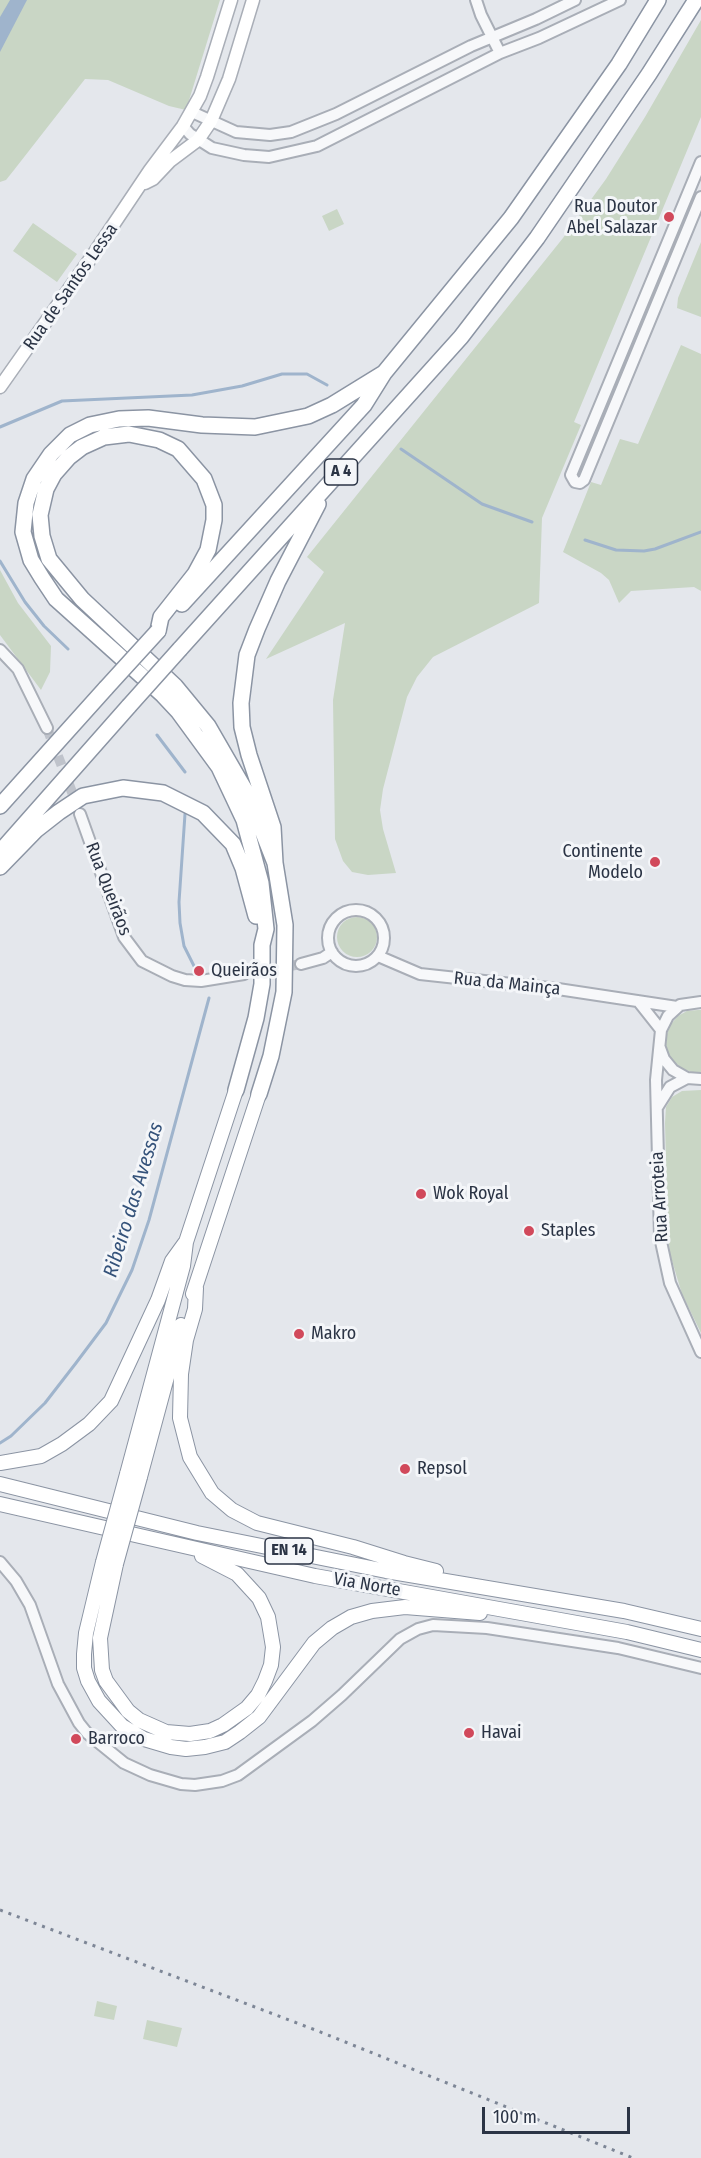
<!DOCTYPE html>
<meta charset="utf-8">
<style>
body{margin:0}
#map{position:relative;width:701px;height:2158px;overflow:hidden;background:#e4e7ec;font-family:"Fira Sans Condensed",sans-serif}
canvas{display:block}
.scale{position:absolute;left:482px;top:2107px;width:148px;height:27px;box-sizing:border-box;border:3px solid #2b3445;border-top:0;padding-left:8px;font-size:18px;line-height:21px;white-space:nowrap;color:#2b3445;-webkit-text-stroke:4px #f4f6f9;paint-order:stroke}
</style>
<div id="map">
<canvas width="701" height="2158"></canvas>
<div class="scale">100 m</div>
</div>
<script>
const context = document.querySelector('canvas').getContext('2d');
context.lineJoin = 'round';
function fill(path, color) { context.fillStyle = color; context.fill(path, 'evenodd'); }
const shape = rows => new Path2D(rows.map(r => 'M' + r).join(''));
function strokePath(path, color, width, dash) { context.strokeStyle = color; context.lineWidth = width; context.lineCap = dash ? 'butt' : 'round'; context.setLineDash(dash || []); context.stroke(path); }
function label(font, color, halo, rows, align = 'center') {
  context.font = font + ' "Fira Sans Condensed",sans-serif'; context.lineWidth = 6; context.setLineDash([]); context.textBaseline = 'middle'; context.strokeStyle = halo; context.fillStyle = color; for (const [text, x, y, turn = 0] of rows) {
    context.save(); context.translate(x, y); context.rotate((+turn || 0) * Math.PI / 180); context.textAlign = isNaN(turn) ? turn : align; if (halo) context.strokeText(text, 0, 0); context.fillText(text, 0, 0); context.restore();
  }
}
const green = shape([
 [0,0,220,0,186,110,169,106,108,80,85,79,14,170,6,180,0,182],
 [701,20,701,117,574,422,581,425,542,518,539,603,433,657,417,677,407,697,383,789,380,810,383,829,396,873,368,875,352,872,343,861,335,839,333,700,345,623,266,659,324,572,307,557,563,238,606,179,645,117],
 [337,209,344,224,329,231,322,216],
 [33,223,77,254,57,282,13,251],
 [701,242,701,317,677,308,678,298],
 [681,345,701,354,701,591,694,587,631,591,619,603,609,580,601,573,563,552,591,482,601,485,620,439,638,444],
 [0,570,18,603,51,646,50,672,41,690,0,635],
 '337 937a20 20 0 1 1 40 0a20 20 0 1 1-40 0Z',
 [698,1010,701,1010,701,1072,692,1072,683,1069,675,1063,669,1055,666,1045,667,1034,671,1024,678,1016,687,1011],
 [701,1090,701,1333,682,1294,670,1254,668,1234,665,1123,666,1107,672,1097,682,1091],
 [97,2001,117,2006,114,2020,94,2016],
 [147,2020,182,2028,177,2047,143,2039]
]);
const water = shape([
 [10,0,27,0,0,52,0,17]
]);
const stream = shape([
 [0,427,62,401,192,395,242,386,282,374,307,374,327,385],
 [401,449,482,504,532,522],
 [585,540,616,550,644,551,655,549,701,532],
 [0,561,25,602,44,626,68,649],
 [157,735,185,772],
 [185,814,179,902,180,923,184,946,194,966],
 [0,1443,11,1436,45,1403,76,1363,106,1323,132,1270,149,1220,209,998]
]);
const tertiaryTunnel = shape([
 [47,728,77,805],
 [244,974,301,964]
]);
const tertiary = shape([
 [476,0,481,15,500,53],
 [192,112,236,132,270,135,291,132,336,114,471,46,536,19,575,0],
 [183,126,190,134,212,148,244,155,269,157,317,146,500,53,539,38,620,0],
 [701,162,571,475,575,482,580,483,584,480,701,197],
 [0,650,18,669,47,728],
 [80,814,124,937,142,961,172,976,185,980,201,981,244,974],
 '328 938a28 28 0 1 1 56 0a28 28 0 1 1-56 0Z',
 [378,956,420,974,558,989,677,1007],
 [301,964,323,958,332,952],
 [638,1001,661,1030],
 [701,1002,680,1005,668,1016,661,1030,656,1080,660,1237,670,1283,701,1352],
 [660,1048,664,1059,673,1070,687,1078,701,1079],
 [658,1106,670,1087,687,1078],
 [0,1562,16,1581,30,1605,58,1684,79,1723,87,1733,124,1763,150,1775,181,1784,195,1785,222,1781,238,1775,312,1721,342,1695,400,1639,418,1629,433,1625,487,1628,618,1648,701,1668]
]);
const secondary = shape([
 [145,183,153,179,170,161,198,140,211,121,229,79,253,0],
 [0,387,95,252,150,170,183,126,200,96,207,77,231,0]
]);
const trunk = shape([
 [196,1288,195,1309,186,1340,181,1374,180,1418,190,1457,212,1493,232,1510,257,1523,353,1547,404,1563,436,1571],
 [193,1294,259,1094],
 [0,1463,41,1456,62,1444,89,1424,111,1401,158,1300,172,1261,185,1243],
 [127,1474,183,1266,186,1242,236,1090],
 [140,1477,181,1325],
 [0,1484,197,1533,386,1571,624,1611,701,1629],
 [0,1504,315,1576,627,1632,701,1650],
 [103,1562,86,1633,84,1654,84,1668,88,1681,99,1701,122,1726,144,1739,171,1747,186,1749,205,1747,225,1742,240,1732,259,1717,314,1643,332,1628,351,1617,372,1611,405,1607,480,1613],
 [116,1564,100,1638,102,1670,106,1681,128,1711,139,1720,166,1732,190,1734,210,1731,223,1725,247,1708,258,1695,265,1681,271,1665,273,1647,268,1617,259,1598,237,1574,202,1556]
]);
const motorway = shape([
 [182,604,364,405,384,373,511,218,619,64,658,0],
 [158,631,161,617,195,574,208,550,214,520,214,505,204,479,178,449,159,440,129,434,104,437,82,447,69,457,54,474,46,489,40,515,42,536,49,559,82,599,175,686,208,726,249,797,275,863],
 [180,649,461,337,537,238,649,74,696,0],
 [0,806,106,688],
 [0,852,129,706],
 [0,867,36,830,59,812,83,796,123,788,163,793,203,813,233,844,243,868,256,916],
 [236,1090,256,1018,262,984,262,945,266,929,261,883,244,820,219,767,178,711,163,695,56,599,42,578,31,560,23,532,26,503,34,479,51,454,70,435,90,425,119,419,148,418,202,425,255,427,308,416,332,405,384,373],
 [259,1094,271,1056,284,992,285,925,275,863,273,827,249,755,242,727,241,703,247,655,257,629,278,581,318,504]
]);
const rail = shape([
 [0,1910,318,2031,633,2158]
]);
const trunkBridge = shape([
 [103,1562,127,1474],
 [116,1564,140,1477]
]);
const motorwayBridge = shape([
 [106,688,158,631],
 [129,706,180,649]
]);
const markers = [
 [669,217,6,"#d1495b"],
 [655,862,6,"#d1495b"],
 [199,971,6,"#d1495b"],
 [421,1194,6,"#d1495b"],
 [529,1231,6,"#d1495b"],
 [299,1334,6,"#d1495b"],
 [405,1469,6,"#d1495b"],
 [469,1733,6,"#d1495b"],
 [76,1739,6,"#d1495b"]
];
const shields = [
 [341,472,33],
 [289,1551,48]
];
const shieldNames = [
 ["A 4",341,472],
 ["EN 14",289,1551]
];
const poiNames = [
 ["Rua Doutor",657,207,"right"],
 ["Abel Salazar",657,228,"right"],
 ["Continente",643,852,"right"],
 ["Modelo",643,873,"right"],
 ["Queirãos",211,971],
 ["Wok Royal",433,1194],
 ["Staples",541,1231],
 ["Makro",311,1334],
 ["Repsol",417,1469],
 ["Havai",481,1733],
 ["Barroco",88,1739]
];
const streetNames = [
 ["Rua de Santos Lessa",71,287,-55],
 ["Rua Queirãos",108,889,69],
 ["Rua da Mainça",507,984,6],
 ["Rua Arroteia",660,1197,-93],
 ["Via Norte",367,1585,10]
];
const waterNames = [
 ["Ribeiro das Avessas",134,1200,-73]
];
fill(green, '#c9d6c5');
fill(water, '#9fb4cc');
strokePath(stream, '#9fb4cc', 3);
strokePath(tertiaryTunnel, '#bfc3cb', 10, [10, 5]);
strokePath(tertiary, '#a9aeb7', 14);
strokePath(secondary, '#a9aeb7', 15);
strokePath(trunk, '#8b94a3', 16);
strokePath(motorway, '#8b94a3', 18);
strokePath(tertiary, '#f7f8fa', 10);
strokePath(secondary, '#fff', 12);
strokePath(trunk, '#fff', 14);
strokePath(motorway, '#fff', 15);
strokePath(rail, '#7d8696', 3, [3, 6]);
strokePath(trunkBridge, '#8b94a3', 16, []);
strokePath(motorwayBridge, '#8b94a3', 18, []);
strokePath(trunkBridge, '#fff', 14);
strokePath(motorwayBridge, '#fff', 15);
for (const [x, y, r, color] of markers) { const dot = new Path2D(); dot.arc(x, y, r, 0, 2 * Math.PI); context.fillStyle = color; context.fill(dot); strokePath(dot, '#f4f6f9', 2); }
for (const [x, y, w] of shields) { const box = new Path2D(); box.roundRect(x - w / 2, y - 13, w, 26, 4.5); context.fillStyle = '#f4f6f9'; context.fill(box); strokePath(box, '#2b3445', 1.5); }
label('bold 16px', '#2b3445', null, shieldNames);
label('18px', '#2b3445', '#f4f6f9', poiNames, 'left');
label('18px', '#2b3445', '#f4f6f9', streetNames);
label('italic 20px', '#34527a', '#f4f6f9', waterNames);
</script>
